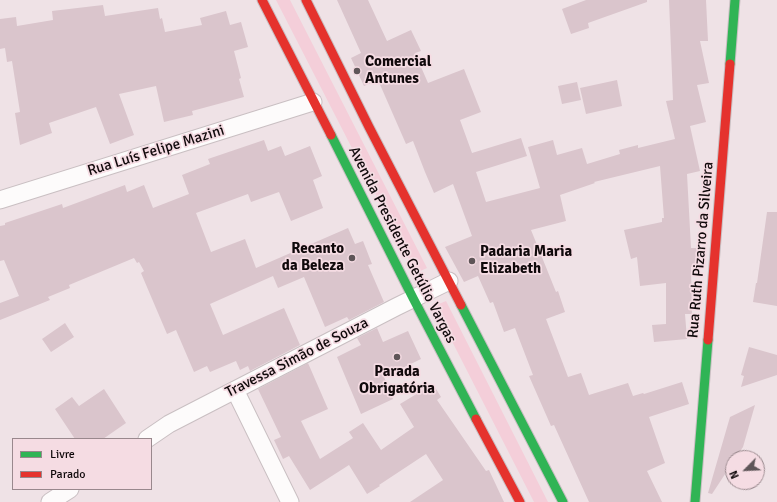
<!DOCTYPE html>
<meta charset="utf-8">
<style>
body{margin:0}
#map{position:relative;width:777px;height:502px;overflow:hidden;background:#efe2e6;font-family:Signika,sans-serif}
canvas{display:block}
.legend{position:absolute;left:12px;top:438px;width:140px;height:52px;box-sizing:border-box;background:#f5dce3;border:1px solid #99888d;margin:0;padding:5px 7px;list-style:none;font-size:12px;color:#10090b}
.legend li{display:flex;align-items:center;gap:8px;height:20px}
.legend b{width:20px;border:1px solid #99888d}
.north{position:absolute;left:725px;top:450px;width:40px;height:40px;box-sizing:border-box;background:#f5dce3;border:1px solid #99888d;border-radius:50%;rotate:246deg;font-size:11px;font-weight:700;line-height:16px;text-align:center;color:#10090b}
.north::after{content:'';display:block;margin:auto;width:14px;height:18px;background:#5e5558;clip-path:polygon(50% 0,100% 100%,50% 72%,0 100%)}
</style>
<div id="map">
<canvas width="777" height="502"></canvas>
<ul class="legend">
<li><b style="height:5px;background:#30b455"></b>Livre</li>
<li><b style="height:5px;background:#e5322d"></b>Parado</li>
</ul>
<div class="north">N</div>
</div>
<script>
const context = document.querySelector('canvas').getContext('2d');
context.lineJoin = 'round';
function fill(path, color) { context.fillStyle = color; context.fill(path, 'evenodd'); }
const shape = rows => new Path2D(rows.map(r => 'M' + r).join(''));
function strokePath(path, color, width, dash) { context.strokeStyle = color; context.lineWidth = width; context.lineCap = dash ? 'butt' : 'round'; context.setLineDash(dash || []); context.stroke(path); }
function label(font, color, halo, rows, align = 'center') {
  context.font = font + ' Signika,sans-serif'; context.lineWidth = 3.5; context.setLineDash([]); context.textBaseline = 'middle'; context.strokeStyle = halo; context.fillStyle = color; for (const [text, x, y, turn = 0] of rows) {
    context.save(); context.translate(x, y); context.rotate((+turn || 0) * Math.PI / 180); context.textAlign = isNaN(turn) ? turn : align; if (halo) context.strokeText(text, 0, 0); context.fillText(text, 0, 0); context.restore();
  }
}
const green = shape([
 [276,0,290,0,427,268,416,273],
 [446,301,548,502,534,502,434,306]
]);
const building = shape([
 [337,0,368,0,387,41,411,30,421,51,415,53,428,83,464,69,481,112,460,120,472,153,521,138,527,156,476,172,486,202,540,188,528,147,553,140,557,155,582,148,587,164,620,154,619,150,638,145,638,148,675,139,666,101,673,100,669,0,706,0,708,41,700,41,709,83,697,85,706,122,690,126,700,171,687,174,691,248,697,248,699,267,691,267,692,314,685,314,687,339,654,342,652,325,666,324,666,283,640,286,637,257,631,259,624,230,662,222,662,218,664,218,660,166,594,182,595,183,560,195,566,221,531,230,556,292,558,291,565,312,546,319,568,377,581,373,589,395,628,383,633,396,643,393,644,394,682,382,689,404,649,417,665,463,647,471,662,502,589,502,554,425,551,426,529,376,533,375,515,328,504,332,493,302,490,303,478,276,464,282,445,247,472,236,453,184,434,193,425,172,413,141,406,144,378,80,364,86,351,58,361,53],
 [586,0,647,0,647,2,588,23,589,28,571,34,562,9],
 [103,5,105,16,158,8,160,19,162,18,165,32,202,25,200,18,226,11,230,25,241,22,248,47,234,51,241,78,239,79,244,97,192,111,193,115,164,122,156,86,119,94,134,135,110,144,96,107,49,123,52,133,20,145,15,113,20,112,12,61,7,62,5,48,0,49,0,19,16,17,17,26,53,20,52,11],
 [617,80,622,106,586,114,580,88],
 [577,82,581,100,562,104,558,86],
 [264,140,268,151,281,146,285,156,310,146,322,176,313,180,323,208,291,221,279,192,251,202,248,194,196,213,211,252,245,239,256,268,348,228,355,244,363,241,372,264,368,265,384,302,349,320,347,317,325,327,304,277,278,288,273,276,210,304,223,335,284,308,300,345,250,371,248,366,240,370,236,361,210,372,207,366,194,372,176,330,167,334,141,273,144,271,139,262,137,263,134,258,69,285,70,288,48,297,50,300,0,320,0,303,19,296,4,260,0,261,0,226,5,225,5,223,62,204,63,208,125,185,127,192,144,185,153,208,189,194,182,175,210,164,208,159],
 [767,212,777,212,777,306,753,302,756,283,757,283],
 [65,323,74,337,51,352,42,339],
 [377,328,383,342,408,331,421,359,384,377,393,399,361,414,337,357,361,345,357,338],
 [749,347,777,355,777,375,741,387,744,376,741,375],
 [308,363,328,409,301,421,320,459,353,438,349,432,363,423,381,450,414,427,400,404,433,384,441,397,437,400,486,471,489,470,504,502,410,502,443,480,426,454,379,485,380,486,367,494,349,465,310,490,289,456,283,459,274,440,281,437,258,389],
 [104,389,126,423,103,439,75,439,55,409,72,397,79,406],
 [755,405,743,447,735,458,733,458,733,462,712,494,708,493,730,417]
]);
const street = shape([
 [0,200,313,102],
 [235,390,290,502],
 [147,439,169,424,396,307,449,281],
 [50,502,70,489]
]);
const fast = shape([
 [730,64,735,0],
 [331,135,413,298,476,419],
 [461,305,563,502],
 [695,502,708,340]
]);
const jam = shape([
 [262,0,331,135],
 [306,0,369,127,461,305],
 [708,340,730,64],
 [476,419,520,502]
]);
const markers = [
 [357,71,4,"#5e5558"],
 [352,258,4,"#5e5558"],
 [472,261,4,"#5e5558"],
 [397,357,4,"#5e5558"]
];
const poiNames = [
 ["Comercial",365,62],
 ["Antunes",365,79],
 ["Recanto",344,249,"right"],
 ["da Beleza",344,266,"right"],
 ["Padaria Maria",480,252],
 ["Elizabeth",480,269],
 ["Parada",397,372,"center"],
 ["Obrigatória",397,389,"center"]
];
const streetNames = [
 ["Rua Luís Felipe Mazini",156,151,-17],
 ["Avenida Presidente Getúlio Vargas",402,245,63],
 ["Rua Ruth Pizarro da Silveira",701,250,-85],
 ["Travessa Simão de Souza",297,358,-27]
];
fill(green, '#f4ced9');
fill(building, '#dac5cc');
strokePath(street, '#c9bfc2', 19);
strokePath(fast, '#c9bfc2', 11);
strokePath(jam, '#c9bfc2', 11);
strokePath(street, '#fdfbfb', 17);
strokePath(fast, '#30b455', 9);
strokePath(jam, '#e5322d', 9);
for (const [x, y, r, color] of markers) { const dot = new Path2D(); dot.arc(x, y, r, 0, 2 * Math.PI); context.fillStyle = color; context.fill(dot); strokePath(dot, '#f5dce3', 1.5); }
label('bold 15px', '#10090b', '#f5dce3', poiNames, 'left');
label('15px', '#10090b', '#f5dce3', streetNames);
</script>
